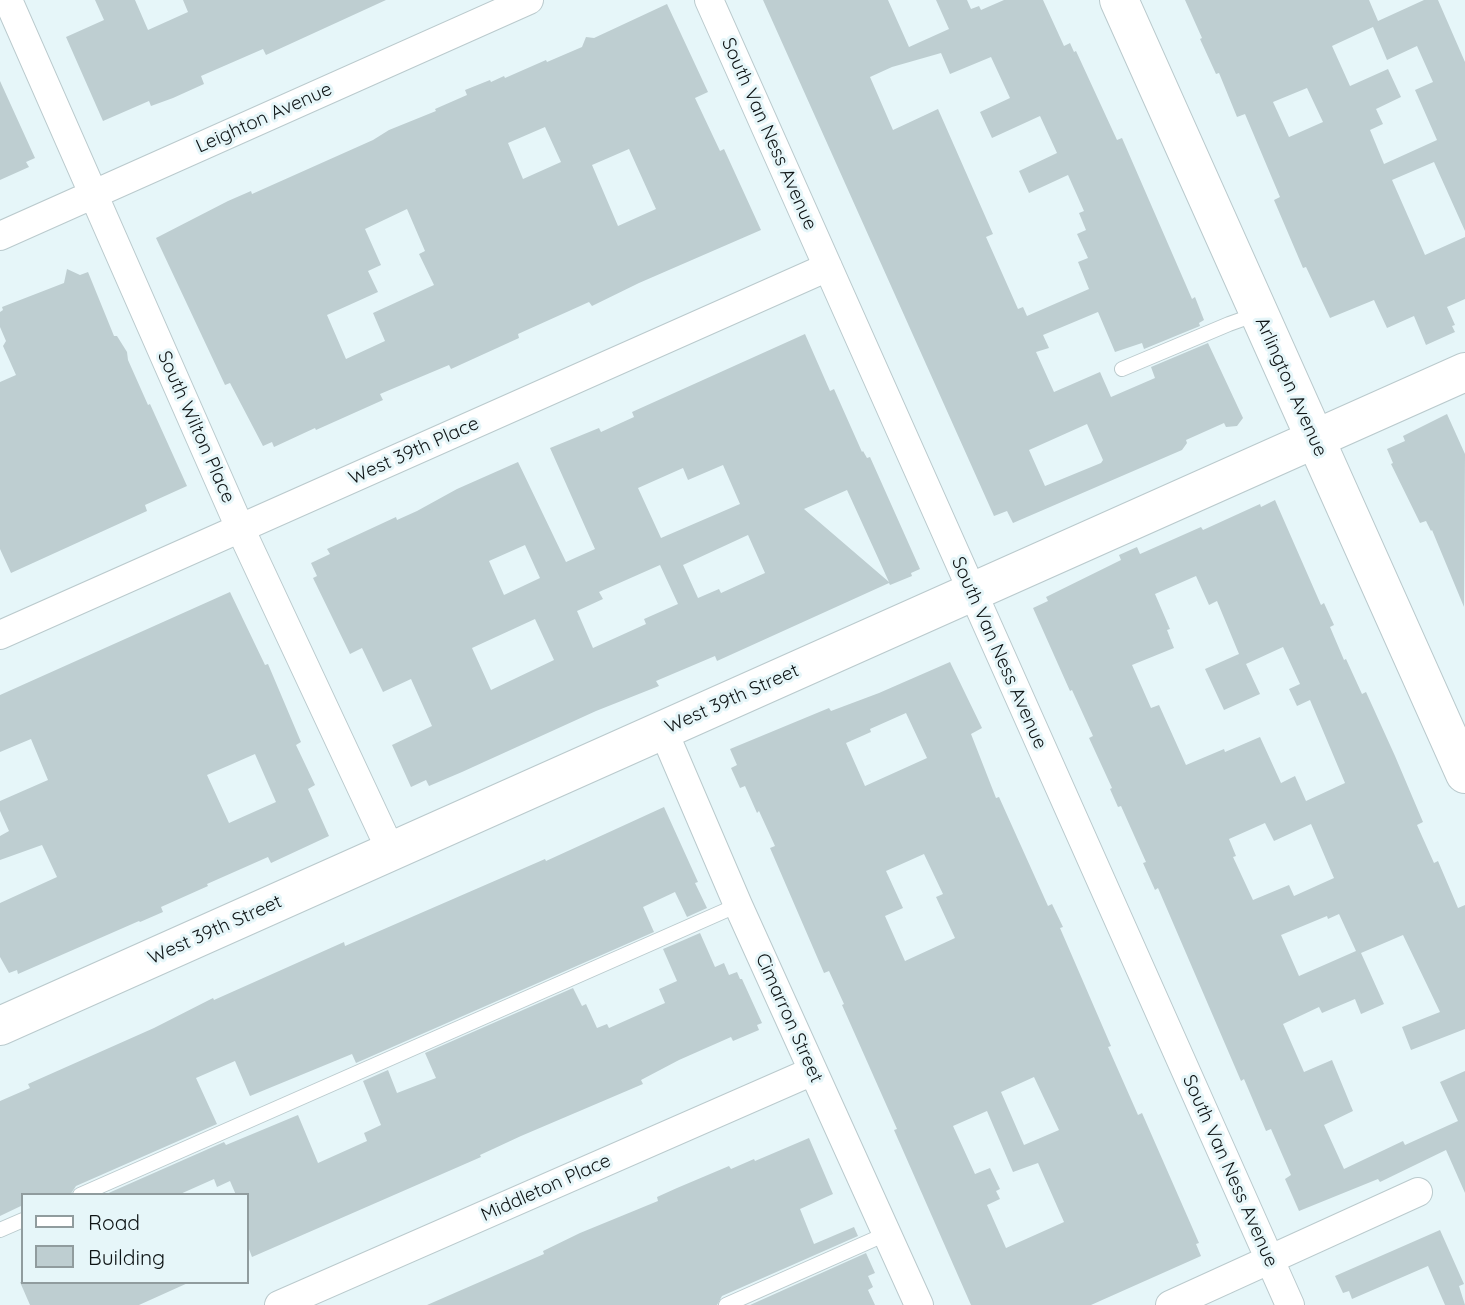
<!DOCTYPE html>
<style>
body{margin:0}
#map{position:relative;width:1465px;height:1305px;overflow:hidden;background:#e6f6f9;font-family:Quicksand,sans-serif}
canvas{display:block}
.legend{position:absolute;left:21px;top:1193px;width:228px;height:91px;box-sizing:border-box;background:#e6f6f9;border:2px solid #909c9e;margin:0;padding:9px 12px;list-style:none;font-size:21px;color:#0e1415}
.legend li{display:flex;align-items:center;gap:14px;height:35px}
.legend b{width:35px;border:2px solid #909c9e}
</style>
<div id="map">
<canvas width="1465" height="1305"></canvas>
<ul class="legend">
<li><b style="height:9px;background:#fff"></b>Road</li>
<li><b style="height:19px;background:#beced1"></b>Building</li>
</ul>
</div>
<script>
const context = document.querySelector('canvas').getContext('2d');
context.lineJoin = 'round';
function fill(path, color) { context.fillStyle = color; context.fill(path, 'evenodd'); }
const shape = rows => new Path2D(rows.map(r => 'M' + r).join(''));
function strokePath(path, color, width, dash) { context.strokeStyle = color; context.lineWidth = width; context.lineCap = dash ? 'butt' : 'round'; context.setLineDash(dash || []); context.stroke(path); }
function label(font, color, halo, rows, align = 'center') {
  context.font = font + ' Quicksand,sans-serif'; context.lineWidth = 6; context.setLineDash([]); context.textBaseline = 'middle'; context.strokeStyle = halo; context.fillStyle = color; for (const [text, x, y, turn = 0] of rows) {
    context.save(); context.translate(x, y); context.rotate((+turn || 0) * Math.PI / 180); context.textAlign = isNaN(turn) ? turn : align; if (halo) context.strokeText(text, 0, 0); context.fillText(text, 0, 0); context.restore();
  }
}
const building = shape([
 [95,0,135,0,148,30,188,12,183,0,386,0,266,55,263,49,201,76,204,84,173,98,151,106,149,101,103,121,66,37,104,20],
 [763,0,888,0,909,47,949,29,936,0,967,0,971,9,979,6,981,10,1004,0,1043,0,1064,46,1070,43,1074,52,1076,51,1117,140,1122,138,1192,299,1195,297,1204,320,1199,323,1200,326,1144,349,1142,343,1115,352,1098,312,1043,335,1049,348,1036,352,1054,392,1100,372,1111,397,1155,378,1151,367,1208,343,1243,418,1237,426,1226,427,1224,423,1186,440,1187,443,1182,450,1013,523,1007,511,994,516],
 [941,53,950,74,991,57,1010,98,980,112,992,138,1040,116,1057,153,1019,171,1029,193,1068,175,1084,211,1079,213,1086,230,1077,234,1088,258,1078,262,1089,289,1027,316,1023,307,1018,309,986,237,993,234,938,109,893,130,870,77,892,67],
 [1087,424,1103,460,1101,463,1045,486,1029,450],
 [1185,0,1369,0,1378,21,1424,0,1438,0,1465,62,1465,231,1434,162,1392,180,1425,255,1465,237,1465,299,1447,307,1455,325,1452,326,1455,332,1426,345,1414,316,1387,328,1374,300,1330,318,1306,267,1303,268,1274,200,1280,197,1245,114,1237,117,1219,73,1216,74,1200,39,1202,38],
 [1373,27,1387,60,1417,46,1433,82,1415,90,1437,140,1384,164,1370,130,1383,124,1376,109,1401,97,1388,69,1350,86,1332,46],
 [1307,88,1323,122,1289,137,1273,102],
 [667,4,708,92,695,98,720,151,724,149,761,230,639,283,592,306,589,302,518,334,519,338,451,369,449,365,380,394,383,400,316,430,315,428,274,447,272,442,263,446,230,383,225,385,156,238,228,201,251,191,252,194,373,140,389,130,436,111,435,109,467,95,465,90,490,80,491,82,504,76,505,78,546,60,547,62,582,47,586,37,594,38],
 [545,127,561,162,523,179,508,143],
 [629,149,656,209,618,226,592,165],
 [407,209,425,251,419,254,434,285,373,313,385,341,346,359,327,315,378,292,368,271,381,265,365,229],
 [0,81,35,158,26,162,29,167,0,180],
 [67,269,80,275,88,272,114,336,117,336,127,352,128,360,148,405,150,404,187,486,145,505,147,511,11,573,0,549,0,382,16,375,3,346,6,341,0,327,0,312,3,310,2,307,64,283],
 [805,334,830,391,834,389,862,452,863,451,867,458,870,457,920,569,911,573,912,576,890,585,889,583,717,661,715,656,656,681,659,686,596,711,462,772,429,786,426,780,411,787,392,745,432,726,411,679,383,692,362,648,350,654,313,578,317,576,311,563,330,554,327,549,396,517,397,520,417,511,457,489,518,462,566,562,595,549,550,448,599,428,601,432,634,417,632,412],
 [723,465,740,504,661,538,638,488,683,468,688,480],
 [847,490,889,582,804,509],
 [748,535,765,573,721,593,719,589,698,598,683,565],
 [525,545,540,578,504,595,489,561],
 [660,565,678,604,644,619,646,624,593,648,577,611,603,599,599,592],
 [535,619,554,660,491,690,472,648],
 [1447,414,1465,454,1464,607,1432,530,1431,531,1426,521,1420,523,1391,464,1393,463,1387,449,1405,441,1403,436],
 [1275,500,1321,605,1324,603,1334,625,1330,627,1344,660,1346,659,1362,694,1366,692,1395,756,1423,822,1417,825,1434,863,1438,861,1458,908,1465,905,1465,1029,1411,1050,1402,1027,1440,1012,1403,935,1361,953,1384,1004,1361,1014,1355,999,1322,1013,1319,1007,1283,1024,1304,1072,1332,1060,1353,1111,1324,1125,1344,1169,1403,1141,1405,1145,1458,1121,1440,1082,1465,1071,1465,1193,1446,1150,1380,1182,1378,1179,1299,1211,1285,1179,1291,1175,1271,1129,1266,1131,1244,1079,1241,1081,1158,888,1155,890,1143,863,1146,862,1121,806,1118,807,1110,789,1112,788,1089,738,1093,736,1072,690,1070,691,1033,608,1048,601,1046,597,1121,560,1119,555,1137,547,1140,554,1201,527,1203,530,1260,504,1261,507],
 [1196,576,1209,605,1217,601,1239,654,1205,669,1224,710,1260,694,1246,664,1283,647,1300,684,1289,689,1297,706,1310,700,1345,783,1306,801,1295,776,1281,783,1260,737,1225,752,1224,749,1186,765,1159,705,1151,708,1132,665,1174,648,1167,630,1170,629,1155,594],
 [1265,823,1274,841,1311,824,1334,878,1294,896,1289,885,1253,900,1233,857,1236,856,1229,839],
 [1339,914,1356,951,1299,976,1281,935,1327,916,1328,919],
 [230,592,265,665,268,664,301,742,296,745,315,785,308,789,329,836,271,863,268,857,207,884,208,886,161,907,163,912,140,922,139,921,18,974,17,970,9,973,0,957,0,903,57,877,42,845,0,860,0,836,9,831,0,811,0,801,48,780,31,739,0,752,0,695],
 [255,754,276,802,229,823,207,775],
 [950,662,982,728,971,734,996,798,999,797,1048,906,1052,904,1063,927,1060,928,1111,1046,1108,1047,1138,1115,1142,1113,1199,1243,1196,1244,1201,1256,1091,1305,971,1305,894,1130,897,1129,842,1005,844,1004,829,971,824,973,770,848,775,846,759,811,757,813,745,786,740,788,731,768,737,765,730,749,829,708,831,711,879,693],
 [906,713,927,758,865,786,846,743,871,732,870,729],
 [924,854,943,894,936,897,955,938,905,961,885,916,903,908,886,871],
 [1034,1077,1059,1130,1024,1145,1001,1092],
 [987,1111,1013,1172,1038,1163,1064,1222,1006,1248,987,1205,1000,1199,996,1191,1000,1189,990,1168,975,1174,953,1126],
 [664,807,698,882,695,883,707,908,687,917,675,892,643,907,654,932,356,1063,352,1054,250,1096,235,1061,196,1078,217,1124,76,1186,70,1195,23,1195,23,1205,0,1216,0,1101,30,1088,28,1084,154,1028,213,998,214,1000,344,942,345,946,545,859,546,861],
 [700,933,715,967,724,963,729,975,737,972,740,979,742,979,762,1023,757,1025,759,1030,733,1041,731,1037,679,1060,641,1080,643,1084,521,1136,480,1155,481,1157,252,1257,247,1244,247,1195,236,1195,230,1181,217,1187,214,1179,178,1195,104,1195,224,1142,226,1145,298,1115,318,1163,367,1141,364,1133,381,1125,363,1081,388,1070,397,1093,436,1078,425,1053,573,988,582,1006,586,1004,597,1028,607,1024,609,1028,665,1003,659,989,677,981,663,949],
 [809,1138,833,1194,800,1209,814,1244,854,1227,858,1236,722,1296,717,1305,427,1305,544,1254,543,1251,580,1233,658,1201,657,1197,677,1188,729,1166,731,1169,754,1159,755,1161],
 [1440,1230,1464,1284,1459,1286,1465,1305,1445,1305,1428,1266,1352,1299,1349,1291,1343,1293,1335,1276],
 [866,1253,875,1273,868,1276,873,1287,868,1290,875,1305,750,1305],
 [20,1282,190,1282,139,1305,30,1305]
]);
const lane = shape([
 [1122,369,1229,324,1257,314],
 [80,1195,738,905],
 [0,1230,23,1220],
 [726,1305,886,1234]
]);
const street = shape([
 [8,0,240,528,391,851],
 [709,0,1290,1305],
 [0,236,529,0],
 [0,635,828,267],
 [663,730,738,905,919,1305],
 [279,1305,813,1071],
 [1170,1305,1418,1192]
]);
const secondary = shape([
 [1119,0,1465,774],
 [0,1026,1465,372]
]);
const streetNames = [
 ["Leighton Avenue",264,118,-24],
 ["South Van Ness Avenue",769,134,66],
 ["Arlington Avenue",1291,387,66],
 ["South Wilton Place",196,427,66],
 ["West 39th Place",414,451,-24],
 ["South Van Ness Avenue",999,653,66],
 ["West 39th Street",732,699,-24],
 ["West 39th Street",215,930,-24],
 ["Cimarron Street",789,1018,66],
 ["South Van Ness Avenue",1230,1171,66],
 ["Middleton Place",546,1188,-24]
];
fill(building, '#beced1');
strokePath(lane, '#bacacd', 16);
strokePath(street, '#bacacd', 30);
strokePath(secondary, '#bacacd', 40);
strokePath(lane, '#fff', 14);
strokePath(street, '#fff', 28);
strokePath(secondary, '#fff', 38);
label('19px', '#0e1415', '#e6f6f9', streetNames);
</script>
